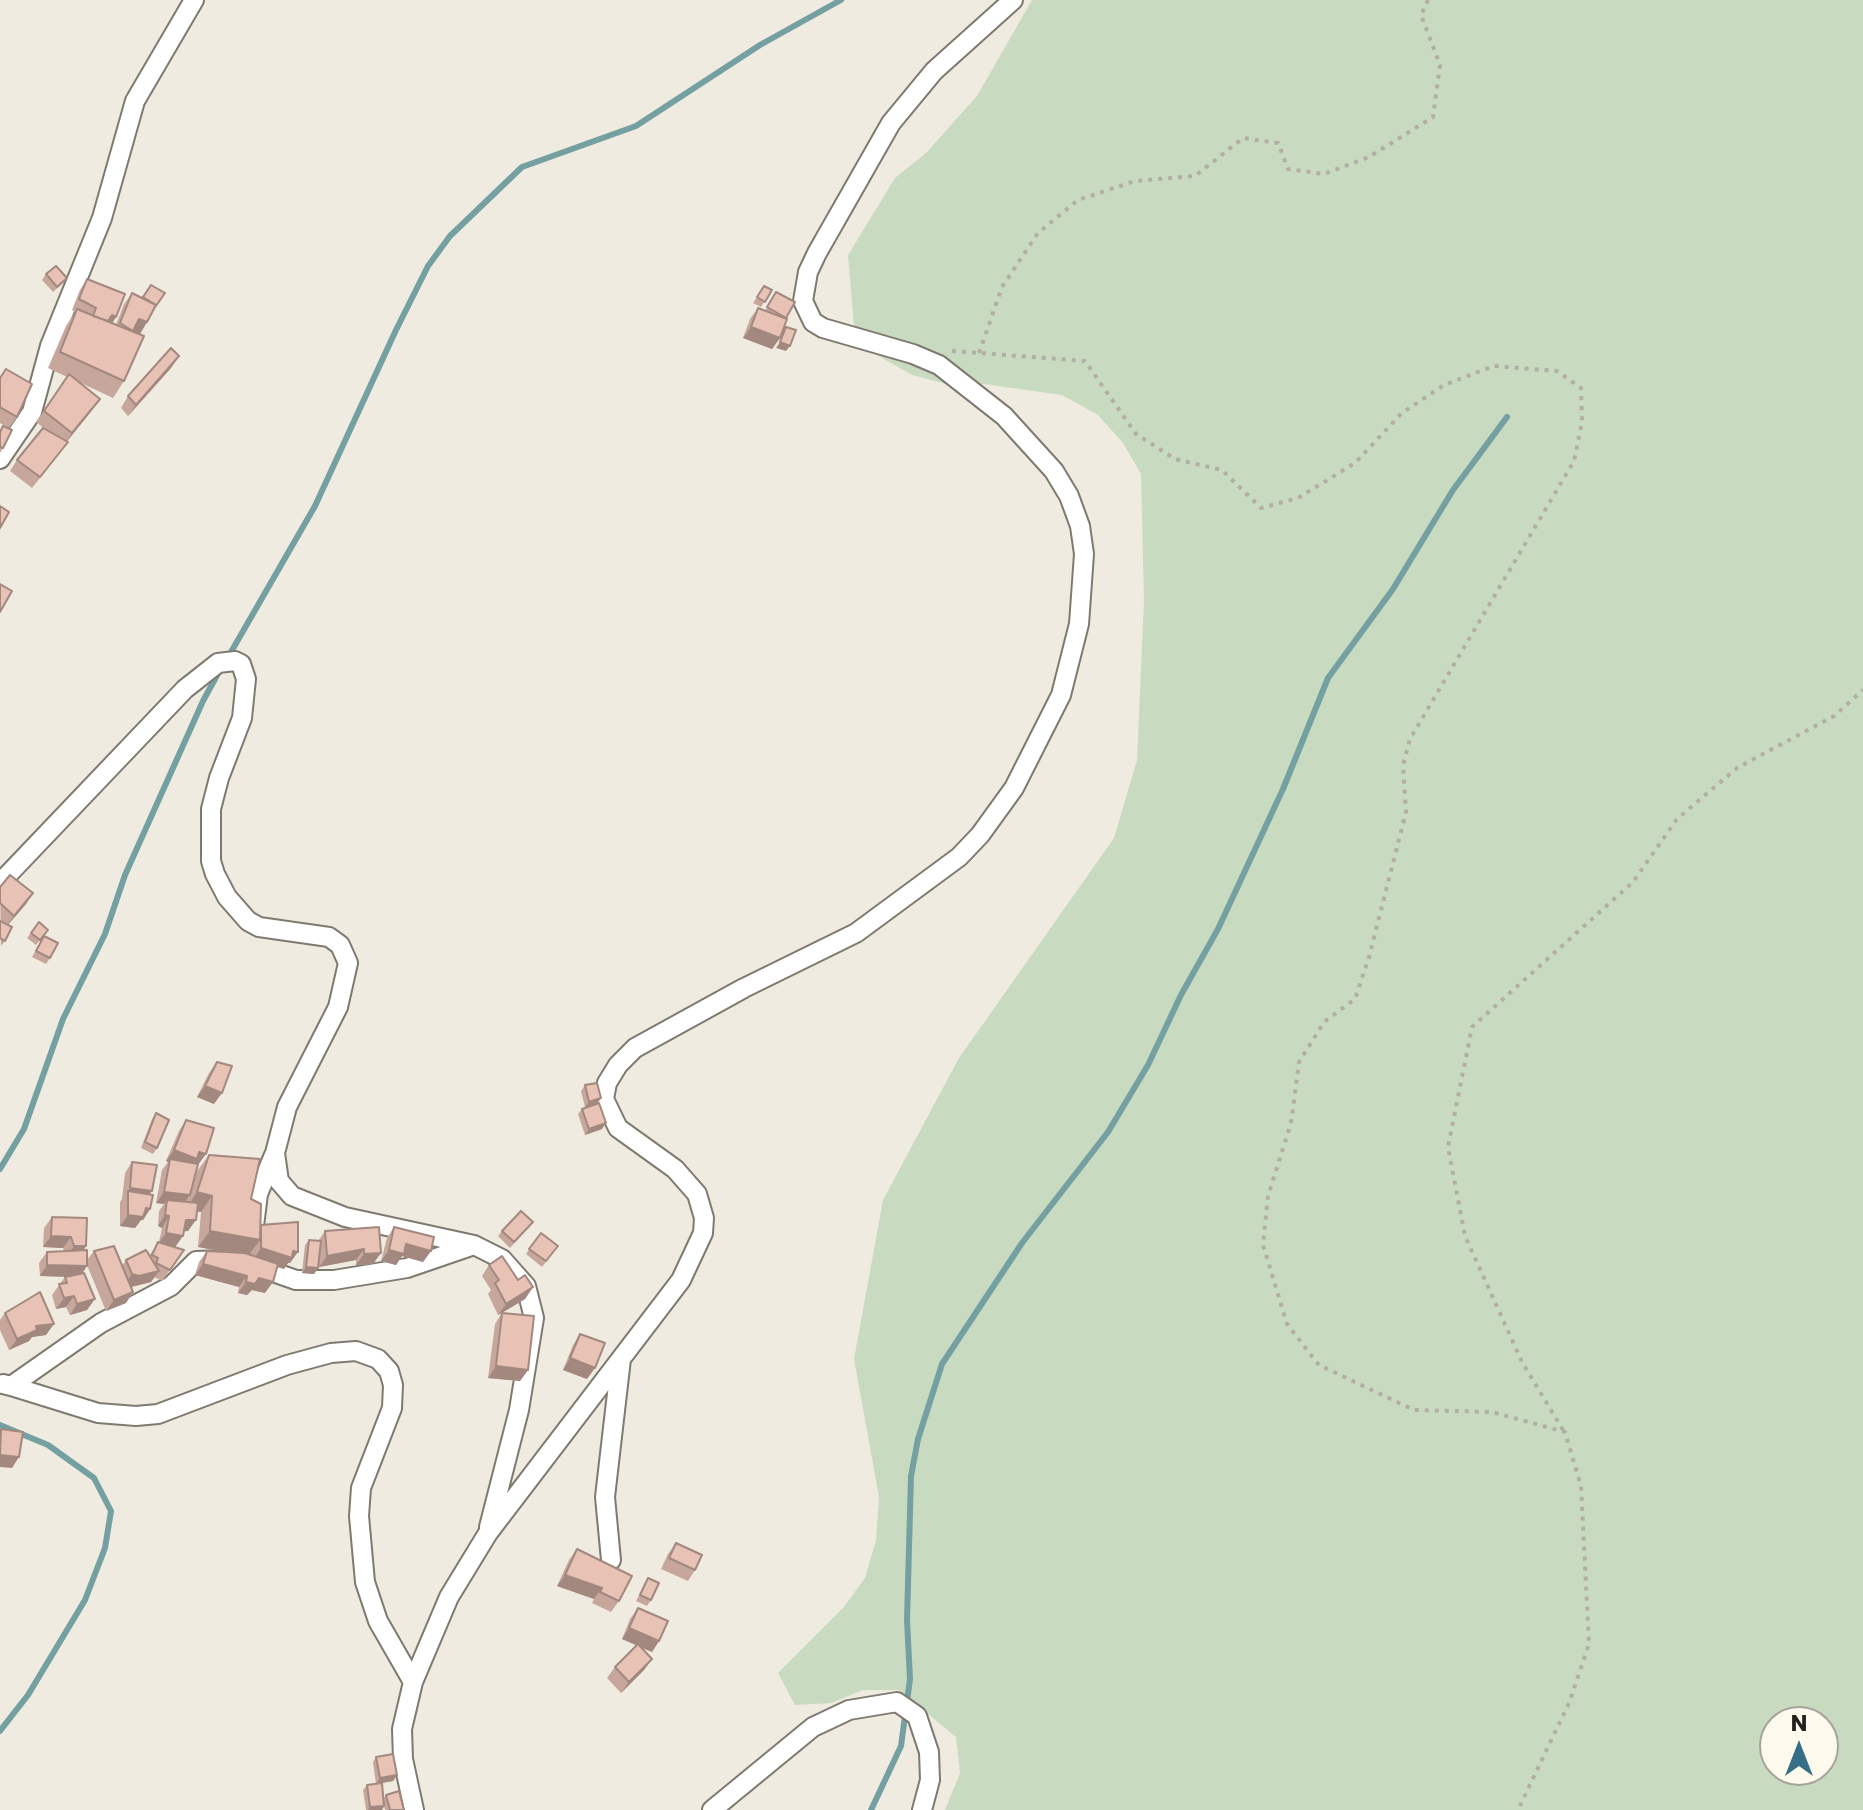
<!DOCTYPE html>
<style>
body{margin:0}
#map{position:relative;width:1863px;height:1810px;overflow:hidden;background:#f0ebe0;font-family:Poppins,sans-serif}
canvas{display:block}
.north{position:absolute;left:1759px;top:1706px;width:80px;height:80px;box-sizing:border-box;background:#fef9ed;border:2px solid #a6a39a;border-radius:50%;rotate:0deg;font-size:22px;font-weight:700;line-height:32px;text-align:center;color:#23211d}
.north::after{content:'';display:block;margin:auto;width:28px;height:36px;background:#346f87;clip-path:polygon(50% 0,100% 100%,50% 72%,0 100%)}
</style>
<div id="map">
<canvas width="1863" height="1810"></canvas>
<div class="north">N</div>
</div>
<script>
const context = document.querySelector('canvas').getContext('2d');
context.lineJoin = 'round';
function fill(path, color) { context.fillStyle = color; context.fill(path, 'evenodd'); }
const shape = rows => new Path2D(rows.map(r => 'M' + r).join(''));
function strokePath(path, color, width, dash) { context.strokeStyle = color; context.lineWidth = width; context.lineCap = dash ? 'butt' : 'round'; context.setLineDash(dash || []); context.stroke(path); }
const green = shape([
 [1032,0,1863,0,1863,1810,945,1810,960,1773,956,1737,899,1690,863,1690,831,1703,795,1705,778,1673,843,1608,865,1578,876,1540,879,1497,854,1359,883,1200,959,1058,1114,838,1137,760,1144,601,1141,474,1123,443,1098,415,1062,395,984,384,946,384,912,375,877,355,854,327,848,255,895,178,926,153,977,96],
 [1775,1722,1823,1722,1823,1770,1775,1770]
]);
const stream = shape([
 [227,659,315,506,396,330,428,266,450,236,522,167,636,126,760,45,841,0],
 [0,1169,24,1129,63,1019,105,934,125,875,203,701,221,668],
 [0,1425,48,1445,94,1478,111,1511,105,1548,85,1600,28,1695,0,1731],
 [871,1810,901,1746,910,1679,907,1620,911,1476,918,1439,942,1364,1022,1243,1108,1132,1148,1065,1181,995,1218,929,1283,789,1328,678,1393,589,1453,490,1507,417]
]);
const path = shape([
 [952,351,1085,361,1136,434,1175,459,1222,470,1261,508,1298,498,1355,463,1402,413,1444,385,1494,366,1557,371,1581,388,1582,422,1574,461,1410,739,1403,765,1406,812,1369,957,1355,999,1324,1022,1299,1062,1291,1123,1268,1196,1263,1245,1287,1324,1319,1365,1414,1410,1492,1412,1565,1432,1581,1486,1589,1644,1569,1703,1518,1810],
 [979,353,1002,287,1038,233,1078,200,1135,181,1195,176,1243,138,1278,143,1288,169,1324,174,1369,157,1433,117,1440,65,1421,15,1428,0],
 [1563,1430,1522,1362,1465,1236,1448,1147,1472,1027,1633,882,1677,819,1737,768,1834,716,1863,690]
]);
const minor = shape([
 [0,459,32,412,50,346,102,218,135,101,194,0],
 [0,883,185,689,218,663,235,661,241,664,246,679,242,718,219,778,211,809,211,861,215,874,227,897,248,921,259,927,329,937,340,945,348,963,338,1007,287,1107,275,1153,279,1181,292,1196,345,1217,474,1245,502,1259,526,1286,534,1318,519,1410,489,1527],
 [254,1226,258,1194,274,1155],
 [253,1265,296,1280,334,1280,407,1268,474,1245],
 [3,1384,11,1386,101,1323,171,1286,196,1261,224,1260],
 [11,1386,98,1413,136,1416,158,1414,287,1365,331,1353,356,1351,378,1359,389,1371,393,1385,392,1408,361,1488,359,1516,365,1582,378,1621,413,1682],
 [611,1560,605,1497,621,1359],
 [414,1810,403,1759,402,1729,413,1682,449,1597,488,1533,681,1280,703,1233,704,1218,697,1194,675,1169,618,1128,604,1099,607,1083,618,1065,635,1048,744,988,856,933,959,857,980,835,1014,788,1061,695,1079,624,1084,554,1080,526,1069,496,1054,471,1004,416,939,365,913,354,823,328,813,322,803,301,808,272,817,253,891,123,934,71,1013,0],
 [712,1810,813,1727,849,1710,897,1702,917,1716,929,1752,930,1780,922,1810]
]);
const wall = shape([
 [46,274,67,278,63,283,53,292,42,280],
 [87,279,116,317,112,323,116,325,124,304,132,293,142,298,151,285,153,310,147,322,140,334,124,381,113,398,81,383,92,410,67,441,60,453,32,488,10,471,17,460,45,429,36,422,67,377,48,368,66,326,75,312,72,310,80,290],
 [764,286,772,290,761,307,753,303],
 [776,292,786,318,780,338,772,349,743,338,750,319,758,308,765,311],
 [171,368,128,416,121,408,128,396],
 [0,377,17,417,9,428,3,448,0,453,0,430,3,426,9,428,0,423],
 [0,887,26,904,8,925,5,941,1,946],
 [39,922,48,930,36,945,27,938],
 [44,936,50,958,46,964,32,957],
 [217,1062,214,1104,197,1097,209,1073],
 [585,1085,597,1104,602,1129,585,1135,578,1114,582,1109,585,1107,581,1091],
 [156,1113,157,1148,153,1154,141,1148,152,1119],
 [186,1120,198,1165,190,1193,197,1171,209,1155,251,1199,261,1225,290,1263,288,1263,284,1269,277,1267,265,1293,252,1290,247,1295,238,1293,239,1287,195,1275,199,1262,207,1251,225,1252,198,1247,201,1212,197,1211,188,1231,184,1231,183,1236,175,1247,184,1250,162,1281,154,1277,151,1282,131,1287,133,1292,126,1303,106,1311,87,1265,82,1273,87,1310,70,1315,66,1307,56,1309,52,1295,65,1277,67,1277,40,1276,39,1263,47,1252,64,1251,63,1248,43,1247,44,1228,52,1217,86,1246,83,1251,87,1260,94,1251,122,1266,126,1260,149,1256,159,1242,162,1228,158,1226,159,1211,164,1204,156,1203,162,1170,168,1162,166,1161,179,1131],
 [132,1162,150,1194,150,1209,143,1220,141,1220,135,1228,120,1226,120,1202,122,1199,125,1173],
 [533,1222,510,1248,498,1236,502,1231],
 [379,1227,373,1264,356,1265,356,1260,319,1267,319,1262,318,1268,314,1274,302,1273,305,1245,309,1240,318,1241,325,1231],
 [394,1227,431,1251,423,1262,402,1256,396,1265,381,1261,387,1238],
 [541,1233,558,1246,542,1267,526,1254],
 [489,1265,533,1287,525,1299,502,1313,528,1370,520,1381,488,1378,495,1324,502,1313,498,1315,488,1294,491,1290,482,1276],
 [5,1313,46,1335,32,1337,29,1341,9,1350,0,1330,0,1320],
 [580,1334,587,1379,563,1370,573,1345],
 [676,1543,695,1570,688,1581,661,1569,668,1554],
 [577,1549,619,1601,611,1612,592,1603,594,1599,557,1586,569,1560],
 [648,1578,651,1600,647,1606,636,1601],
 [638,1608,659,1641,652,1652,640,1647,652,1659,644,1670,621,1693,607,1678,615,1667,636,1645,622,1639,630,1619],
 [376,1757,397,1775,393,1781,382,1783,384,1798,386,1795,404,1810,385,1810,384,1806,382,1810,366,1810,363,1790,367,1785,376,1784,373,1762]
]);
const shadedWall = shape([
 [112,315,116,317,109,328,105,327],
 [139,319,147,322,140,334,133,331],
 [751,327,780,338,772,349,743,338],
 [780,342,790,346,786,351,776,348],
 [179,356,171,368,128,416,136,405],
 [100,399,92,410,65,444,72,433],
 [33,893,26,904,6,927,14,916],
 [205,1086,222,1093,214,1104,197,1097],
 [601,1098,597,1104,585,1107,589,1102],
 [606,1123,602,1129,585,1135,589,1129],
 [174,1150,199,1152,206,1154,198,1165,170,1159,168,1162,166,1161],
 [130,1188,152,1191,144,1202,128,1191,122,1199],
 [164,1192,190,1195,182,1206,167,1200,164,1204,156,1203],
 [197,1192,212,1196,201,1212,186,1209],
 [146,1208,150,1209,143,1220,141,1220,135,1228,120,1226,128,1215],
 [165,1215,169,1216,162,1228,158,1226],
 [186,1220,196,1220,188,1231,178,1232],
 [210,1231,260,1240,248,1256,198,1247],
 [166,1233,183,1236,175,1247,158,1244],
 [51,1236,71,1237,63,1248,43,1247],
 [406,1244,431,1251,423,1262,402,1256,396,1265,381,1261,389,1250],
 [74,1246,86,1246,79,1257,66,1257],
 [261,1248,293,1251,298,1252,290,1263,288,1263,284,1269,254,1259],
 [364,1249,356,1260,319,1267,327,1256],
 [381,1253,373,1264,356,1265,364,1254],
 [203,1264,247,1276,239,1287,195,1275],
 [47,1265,87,1266,80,1277,40,1276],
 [306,1267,318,1268,314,1274,302,1273],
 [159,1271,151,1282,131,1287,124,1285,132,1274],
 [259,1278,273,1282,265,1293,252,1290,247,1295,238,1293,246,1282],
 [533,1287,525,1299,498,1315,506,1304],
 [133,1292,126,1303,106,1311,114,1300],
 [74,1296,66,1307,56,1309,64,1298],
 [95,1299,87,1310,70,1315,77,1304],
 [54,1324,46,1335,32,1337,29,1341,9,1350,17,1339,36,1326],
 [570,1358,595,1368,587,1379,563,1370],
 [496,1366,528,1370,520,1381,488,1378],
 [0,1455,19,1457,12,1468,0,1467],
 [565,1575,602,1588,594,1599,557,1586],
 [629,1628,659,1641,652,1652,622,1639],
 [652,1659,644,1670,621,1693,629,1682],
 [397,1775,393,1781,376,1784,380,1778],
 [384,1806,382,1810,368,1810,370,1807]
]);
const building = shape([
 [56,266,67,278,57,287,46,274,56,266],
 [87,279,125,294,116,317,112,315,108,321,93,316,96,308,79,299,87,279],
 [151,285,165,293,156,306,156,305,143,297,151,285],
 [764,286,772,290,765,302,757,297,764,286],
 [776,292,795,302,786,318,767,307,776,292],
 [132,293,156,305,147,322,139,319,133,331,120,323,132,293],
 [758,308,787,319,780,338,751,327,758,308],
 [77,309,144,336,124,381,60,352,77,309],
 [786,327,796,330,790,346,780,342,786,327],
 [171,348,179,356,136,405,128,396,171,348],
 [6,369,32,384,17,417,0,407,0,378,6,369],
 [69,374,100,399,72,433,44,411,69,374],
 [3,426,12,430,3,448,0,447,0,432,3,426],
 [43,428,68,442,40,477,17,460,43,428],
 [0,506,9,512,0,528,0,506],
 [0,584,12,591,0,612,0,584],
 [10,875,33,893,14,916,0,903,0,887,10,875],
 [0,921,12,927,5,941,0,938,0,921],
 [39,922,48,930,40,940,31,933,39,922],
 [44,936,58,943,50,958,36,951,44,936],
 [217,1062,232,1066,222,1093,205,1086,217,1062],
 [597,1083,601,1098,589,1102,585,1085,597,1083],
 [599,1103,606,1123,589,1129,582,1109,599,1103],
 [156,1113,169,1120,157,1148,145,1142,156,1113],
 [186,1120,214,1128,206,1154,199,1152,197,1159,174,1150,186,1120],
 [209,1155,260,1159,251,1199,261,1204,260,1240,210,1231,212,1196,197,1192,209,1155],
 [170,1159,198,1164,190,1195,164,1192,170,1159],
 [132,1162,157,1165,152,1191,130,1188,132,1162],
 [128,1191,153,1195,150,1209,146,1208,143,1217,128,1215,128,1191],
 [167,1200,198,1203,196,1220,186,1220,183,1236,166,1233,169,1216,165,1215,167,1200],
 [521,1211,533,1222,514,1242,502,1231,521,1211],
 [52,1217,87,1218,86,1246,74,1246,71,1237,51,1236,52,1217],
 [298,1222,298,1252,293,1251,292,1258,261,1248,261,1225,298,1222],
 [379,1227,381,1253,364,1254,364,1249,327,1256,325,1231,379,1227],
 [394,1227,434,1237,431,1251,406,1244,404,1254,389,1250,394,1227],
 [541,1233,558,1246,546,1261,529,1249,541,1233],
 [309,1240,321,1241,318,1268,306,1267,309,1240],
 [158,1242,184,1250,170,1270,156,1263,158,1258,152,1255,158,1242],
 [114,1246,133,1292,114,1300,94,1251,114,1246],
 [87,1250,87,1266,47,1265,47,1252,87,1250],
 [146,1250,159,1271,139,1276,132,1274,126,1260,146,1250],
 [207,1251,245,1253,278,1264,273,1282,259,1278,255,1284,246,1282,247,1276,203,1264,207,1251],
 [502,1256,518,1280,525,1275,533,1287,506,1304,495,1283,499,1280,489,1265,502,1256],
 [84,1273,95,1299,77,1304,74,1296,64,1298,59,1284,67,1283,65,1277,84,1273],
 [40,1292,54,1324,36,1326,37,1330,17,1339,5,1313,40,1292],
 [502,1313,534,1316,528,1370,496,1366,502,1313],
 [580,1334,605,1343,595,1368,570,1358,580,1334],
 [1,1429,23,1432,19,1457,0,1455,1,1429],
 [676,1543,702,1555,695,1570,669,1558,676,1543],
 [577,1549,632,1576,619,1601,600,1592,602,1588,565,1575,577,1549],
 [648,1578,659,1583,651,1600,640,1595,648,1578],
 [638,1608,668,1621,659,1641,629,1628,638,1608],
 [638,1644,652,1659,629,1682,615,1667,638,1644],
 [393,1754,397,1775,380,1778,376,1757,393,1754],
 [382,1783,384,1806,370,1807,367,1785,382,1783],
 [399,1791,404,1810,390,1810,386,1795,399,1791]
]);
fill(green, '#c8dbc0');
strokePath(stream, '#75a0a2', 6);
strokePath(minor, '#7f7a70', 22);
strokePath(path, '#b2aea5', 4, [4, 6]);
strokePath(minor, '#fff', 18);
fill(wall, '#c7a79c');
fill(shadedWall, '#a2887f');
fill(building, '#e7c2b5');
strokePath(building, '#a2887f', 2);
</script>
